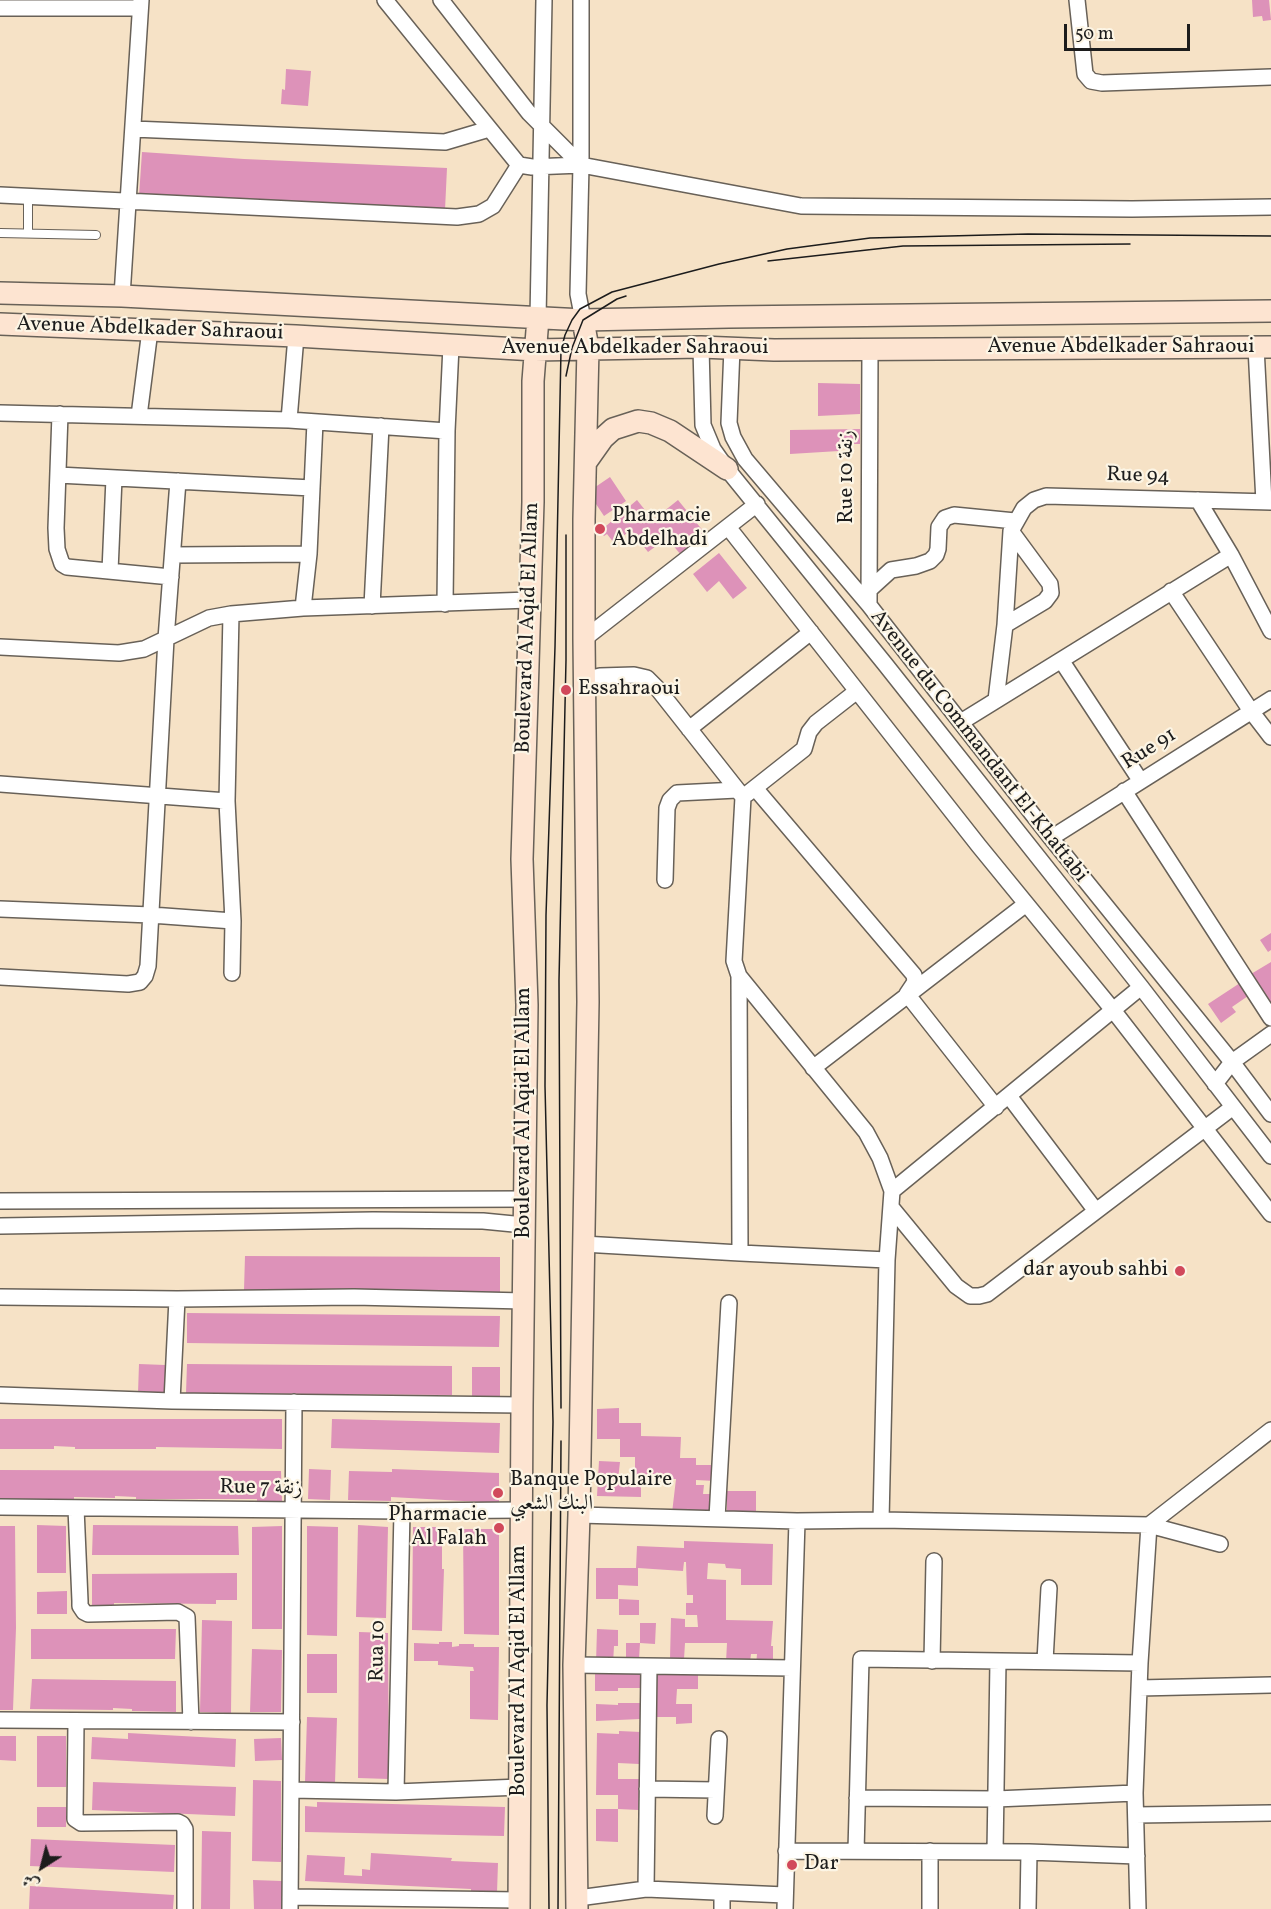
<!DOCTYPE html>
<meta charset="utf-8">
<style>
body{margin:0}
#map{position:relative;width:1271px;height:1909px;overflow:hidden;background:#f6e2c6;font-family:Vollkorn,Amiri,serif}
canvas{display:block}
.north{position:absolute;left:12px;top:1837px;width:60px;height:60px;-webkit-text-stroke:4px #fcf5e5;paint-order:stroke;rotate:216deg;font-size:16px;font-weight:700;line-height:24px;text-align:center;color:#1c1c1c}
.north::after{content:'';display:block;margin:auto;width:21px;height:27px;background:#1c1c1c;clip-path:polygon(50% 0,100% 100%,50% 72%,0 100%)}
.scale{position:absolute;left:1064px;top:24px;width:126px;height:27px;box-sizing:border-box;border:3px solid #1c1c1c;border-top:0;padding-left:8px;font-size:18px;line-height:21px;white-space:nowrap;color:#1c1c1c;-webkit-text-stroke:4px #fcf5e5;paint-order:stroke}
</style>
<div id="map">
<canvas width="1271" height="1909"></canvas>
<div class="north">ش</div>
<div class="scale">50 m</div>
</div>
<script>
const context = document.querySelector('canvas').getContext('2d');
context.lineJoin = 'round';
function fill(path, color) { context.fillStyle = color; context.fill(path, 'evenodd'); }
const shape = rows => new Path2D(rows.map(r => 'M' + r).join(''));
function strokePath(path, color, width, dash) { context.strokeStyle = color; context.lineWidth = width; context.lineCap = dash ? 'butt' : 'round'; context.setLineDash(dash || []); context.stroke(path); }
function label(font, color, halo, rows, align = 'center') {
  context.font = font + ' Vollkorn,Amiri,serif'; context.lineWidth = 4.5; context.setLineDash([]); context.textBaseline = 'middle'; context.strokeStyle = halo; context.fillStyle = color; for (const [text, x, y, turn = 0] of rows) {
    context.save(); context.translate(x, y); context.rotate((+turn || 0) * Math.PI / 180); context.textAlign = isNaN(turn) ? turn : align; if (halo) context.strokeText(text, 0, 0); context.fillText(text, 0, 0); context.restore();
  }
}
const building = shape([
 [1252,0,1269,0,1271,20,1263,21,1262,16,1253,17],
 [286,69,311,71,308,106,281,104,282,89,285,90],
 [142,152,244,159,447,168,445,210,139,196],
 [818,383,860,384,860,414,818,416],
 [860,429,860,444,839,444,839,451,790,454,790,430],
 [610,477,626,501,604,516,588,492],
 [637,500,653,520,678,500,704,532,692,542,694,545,681,555,667,538,648,552,631,530,614,543,607,534,604,536,600,531],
 [719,553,747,588,733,599,719,581,707,592,693,574],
 [1271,933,1271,950,1268,952,1260,940],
 [1271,962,1271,1013,1246,977],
 [1240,983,1248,996,1232,1007,1236,1012,1221,1023,1208,1004],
 [245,1256,500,1257,500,1292,244,1290],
 [187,1313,500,1316,499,1347,187,1343],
 [139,1364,165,1365,165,1394,138,1393],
 [187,1364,452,1366,452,1395,186,1393],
 [472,1367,500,1367,500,1398,472,1397],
 [619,1408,619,1423,641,1423,641,1436,681,1437,680,1458,696,1458,696,1465,716,1465,715,1481,696,1480,696,1485,704,1485,703,1494,716,1494,715,1513,672,1513,676,1479,665,1479,665,1474,650,1474,650,1478,635,1478,635,1457,620,1457,620,1439,597,1439,597,1409],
 [0,1419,282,1419,282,1449,156,1447,156,1449,75,1449,75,1447,54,1446,54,1449,0,1449],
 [332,1419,500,1423,499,1453,331,1448],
 [599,1461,620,1462,618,1480,641,1480,641,1497,597,1496],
 [309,1469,331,1470,330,1500,308,1499],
 [392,1469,499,1473,499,1503,391,1497,391,1501,348,1500,349,1471,392,1472],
 [0,1470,281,1471,282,1501,257,1501,257,1499,136,1499,136,1497,115,1496,115,1498,74,1497,74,1499,0,1499],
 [727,1491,756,1491,756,1512,727,1512],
 [37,1525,66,1526,66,1573,37,1573],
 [93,1525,238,1526,239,1555,92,1555],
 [358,1525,388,1527,386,1618,356,1617],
 [0,1526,15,1526,16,1628,13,1710,0,1710],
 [282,1526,282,1629,252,1629,252,1527],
 [307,1526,338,1527,337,1636,307,1635],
 [413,1527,442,1527,442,1569,444,1569,442,1631,412,1630],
 [463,1529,499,1529,499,1635,464,1634],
 [684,1541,773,1544,772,1585,741,1585,741,1569,726,1568,725,1564,708,1563,707,1579,726,1580,726,1620,773,1621,771,1646,773,1646,773,1665,756,1665,757,1654,751,1654,750,1662,726,1662,727,1643,685,1643,684,1659,670,1659,671,1618,685,1619,685,1627,698,1627,697,1615,686,1615,686,1603,693,1603,693,1595,687,1595,686,1562,684,1562,683,1571,638,1568,638,1586,618,1585,618,1599,596,1599,596,1568,636,1568,637,1546,684,1548],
 [237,1573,237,1600,216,1600,216,1604,114,1603,114,1605,92,1605,92,1574],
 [67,1591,67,1614,37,1614,37,1592],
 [619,1599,639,1600,639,1615,619,1615],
 [202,1620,232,1621,231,1713,200,1712],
 [640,1623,656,1623,655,1644,640,1643,639,1659,626,1659,626,1643,640,1643],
 [31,1629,176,1629,175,1659,31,1659],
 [597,1629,618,1630,618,1646,614,1646,613,1664,596,1663],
 [359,1632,388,1633,389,1779,358,1778],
 [439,1642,452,1642,452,1647,459,1646,459,1644,474,1644,474,1647,499,1647,498,1720,470,1719,470,1671,474,1671,473,1667,438,1665,438,1661,414,1661,414,1643,439,1644],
 [252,1649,282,1650,281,1712,250,1712],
 [307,1654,337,1654,337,1693,307,1693],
 [657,1670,698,1671,698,1689,677,1689,676,1704,692,1704,692,1723,676,1724,676,1717,657,1717],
 [595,1673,640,1673,640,1688,618,1688,618,1691,595,1691],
 [32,1679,176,1681,176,1712,132,1711,132,1709,113,1708,113,1710,30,1709],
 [618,1703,640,1703,640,1719,596,1721,596,1704,618,1705],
 [307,1717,337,1718,335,1783,305,1782],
 [619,1731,641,1732,639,1764,618,1763,618,1779,640,1779,639,1810,618,1809,618,1795,596,1795,597,1733,619,1734],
 [128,1733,236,1739,235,1767,91,1759,92,1737,128,1739],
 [0,1736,16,1736,16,1761,0,1760],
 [37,1736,66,1736,66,1787,37,1787],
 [281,1738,282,1760,255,1761,254,1739],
 [253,1780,281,1781,281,1862,252,1861],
 [93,1782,236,1787,235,1816,92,1810],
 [317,1802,505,1807,504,1836,305,1832,305,1806,317,1807],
 [37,1807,66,1807,66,1827,37,1827],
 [596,1809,618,1809,618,1842,596,1841],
 [202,1831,231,1832,230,1909,201,1909],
 [31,1839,175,1845,174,1872,30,1866],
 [371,1853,452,1858,451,1861,498,1863,497,1893,471,1892,471,1889,305,1881,307,1855,345,1857,344,1875,362,1876,362,1869,370,1870],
 [253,1880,282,1881,282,1909,254,1909],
 [30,1886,174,1895,173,1909,29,1909]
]);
const lane = shape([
 [28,196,28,233],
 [0,233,96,235]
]);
const street = shape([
 [385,0,519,165,532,167,581,165,801,206,1132,209,1271,207],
 [441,0,529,113,581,165],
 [581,0,581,165,578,294,583,320],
 [1077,0,1085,74,1091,81,1102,83,1271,77],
 [0,8,140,8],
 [133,129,445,142,489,129],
 [0,195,457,217,479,214,493,206,519,165],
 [122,296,141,0],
 [538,318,544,0],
 [701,347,703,425,713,449,727,469,885,664,1141,987,1271,1156],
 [1256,347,1264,502],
 [732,348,729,423,733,437,745,459,869,605,1051,838,1232,1062,1271,1114],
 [0,413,289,420,447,431],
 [60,414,56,528,57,549,62,564,67,567,171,577],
 [139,416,150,330],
 [289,420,296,336],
 [58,475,312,488],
 [1198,500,1231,555,1271,631],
 [728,527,979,846,1113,1010,1271,1214],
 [173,555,309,554],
 [110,571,114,478],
 [869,590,891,570,916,566,930,561,936,555,938,549,939,527,945,518,954,515,1015,521],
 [1171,591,1251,711,1271,737],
 [445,604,447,431,451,346],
 [869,605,870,349],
 [372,606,381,426],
 [303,608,309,554,315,422],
 [231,614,227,801,233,921,232,973],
 [1005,625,1045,601,1051,593,1050,584,1011,531],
 [584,639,757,504],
 [0,647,119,653,144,649,209,618,231,614,303,608,529,600],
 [1061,660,1140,780],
 [584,680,600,676,634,675,647,678,657,688,743,797,734,961,739,976,866,1132,880,1158,892,1191,887,1260,881,1520],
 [996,700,1005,625,1011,531,1024,508,1034,500,1046,496,1271,502],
 [961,722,1231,555],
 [689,729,811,632],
 [0,784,227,801],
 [755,788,914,975,915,982,907,994,996,1107],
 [1124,791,1271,1018],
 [747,794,804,749,809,732,816,723,857,691],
 [1051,838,1271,699],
 [665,880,667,808,670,800,677,793,737,790],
 [0,909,151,915,233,921],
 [739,976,740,1253,887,1260],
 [0,977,128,984,140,982,145,976,148,966,166,639,178,481],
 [813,1068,1026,904],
 [1215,1084,1232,1062,1271,1034],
 [1009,1096,1096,1211],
 [892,1191,1141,987],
 [0,1201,525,1199],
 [891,1207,956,1286,970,1296,979,1296,987,1294,1233,1107],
 [0,1226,373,1220,483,1221,524,1225],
 [583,1244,740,1253],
 [0,1297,177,1299,354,1297,524,1301],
 [0,1395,172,1401,522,1405],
 [172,1401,177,1299],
 [0,1507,402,1511,522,1510],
 [76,1508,80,1601,80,1606,84,1612,88,1614,178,1612,187,1617,191,1722],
 [579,1515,797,1521,881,1520,1149,1525,1220,1544],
 [717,1518,729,1303],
 [932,1661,934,1561],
 [1045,1661,1049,1588],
 [574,1665,792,1668],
 [1139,1688,1271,1685],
 [0,1720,292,1722],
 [76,1722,75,1819,81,1823,178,1822,182,1824,185,1829,185,1909],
 [647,1789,716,1790],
 [291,1790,396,1792,520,1787],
 [396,1792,402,1511],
 [857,1798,996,1799,1135,1793],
 [1136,1815,1271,1813],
 [715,1816,719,1739],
 [786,1851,1029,1852,1137,1856],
 [856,1851,861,1659,1140,1663],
 [995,1852,998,1661],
 [646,1889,649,1667],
 [722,1893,722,1909],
 [290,1897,519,1900],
 [578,1898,646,1889,785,1895],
 [290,1909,294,1402],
 [785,1909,797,1521],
 [930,1909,930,1851],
 [1028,1909,1029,1852],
 [1138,1909,1135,1793,1140,1663,1149,1525,1271,1430]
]);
const secondary = shape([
 [0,293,122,296,583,320,729,317,1271,311],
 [0,324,296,336,535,350,701,347,774,350,1271,347],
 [586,462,603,438,613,429,638,421,651,423,670,431,727,469],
 [519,1909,522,1405,527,1005,522,859,533,502,533,381,538,318],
 [577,1909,574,1665,579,1515,588,1002,584,639,584,519,588,348,583,320]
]);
const tram = shape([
 [768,261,903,246,1130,244],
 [566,376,572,348,583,320,617,299,626,296],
 [561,1408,559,980,566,660,566,535],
 [549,1909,547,1705,553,1422,545,1086,546,915,555,647,561,350,565,335,572,320,580,309,612,292,719,264,787,249,870,238,1028,234,1271,236],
 [558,1909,561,1441]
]);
const markers = [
 [600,529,6,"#d1495b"],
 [566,690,6,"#d1495b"],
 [1180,1271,6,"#d1495b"],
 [498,1493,6,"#d1495b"],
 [499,1528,6,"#d1495b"],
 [792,1865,6,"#d1495b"]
];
const streetNames = [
 ["Avenue Abdelkader Sahraoui",150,330,2],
 ["Avenue Abdelkader Sahraoui",1121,348],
 ["Avenue Abdelkader Sahraoui",635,349],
 ["Rue 10 زنقة",848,477,-90],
 ["Rue 94",1138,477,2],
 ["Boulevard Al Aqid El Allam",529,628,-88],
 ["Avenue du Commandant El-Khattabi",978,747,52],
 ["Rue 91",1150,750,-32],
 ["Boulevard Al Aqid El Allam",525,1113,-90],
 ["Rue 7 زنقة",261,1489,1],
 ["Rua 10",379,1651,-89],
 ["Boulevard Al Aqid El Allam",520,1671,-90]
];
const poiNames = [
 ["Pharmacie",612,517],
 ["Abdelhadi",612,541],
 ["Essahraoui",578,690],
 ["dar ayoub sahbi",1168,1271,"right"],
 ["Banque Populaire",510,1481],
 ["البنك الشعبي",510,1505],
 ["Pharmacie",487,1516,"right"],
 ["Al Falah",487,1540,"right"],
 ["Dar",804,1865]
];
fill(building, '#dd92b9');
strokePath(lane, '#686158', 10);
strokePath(street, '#686158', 18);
strokePath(secondary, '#686158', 24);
strokePath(lane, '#fff', 8);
strokePath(street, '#fff', 15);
strokePath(secondary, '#fde4d1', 21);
strokePath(tram, '#1c1c1c', 1.5);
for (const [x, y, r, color] of markers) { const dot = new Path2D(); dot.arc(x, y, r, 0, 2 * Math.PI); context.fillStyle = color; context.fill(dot); strokePath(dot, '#fcf5e5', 2); }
label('21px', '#1c1c1c', '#fcf5e5', streetNames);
label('21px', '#1c1c1c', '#fcf5e5', poiNames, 'left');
</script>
